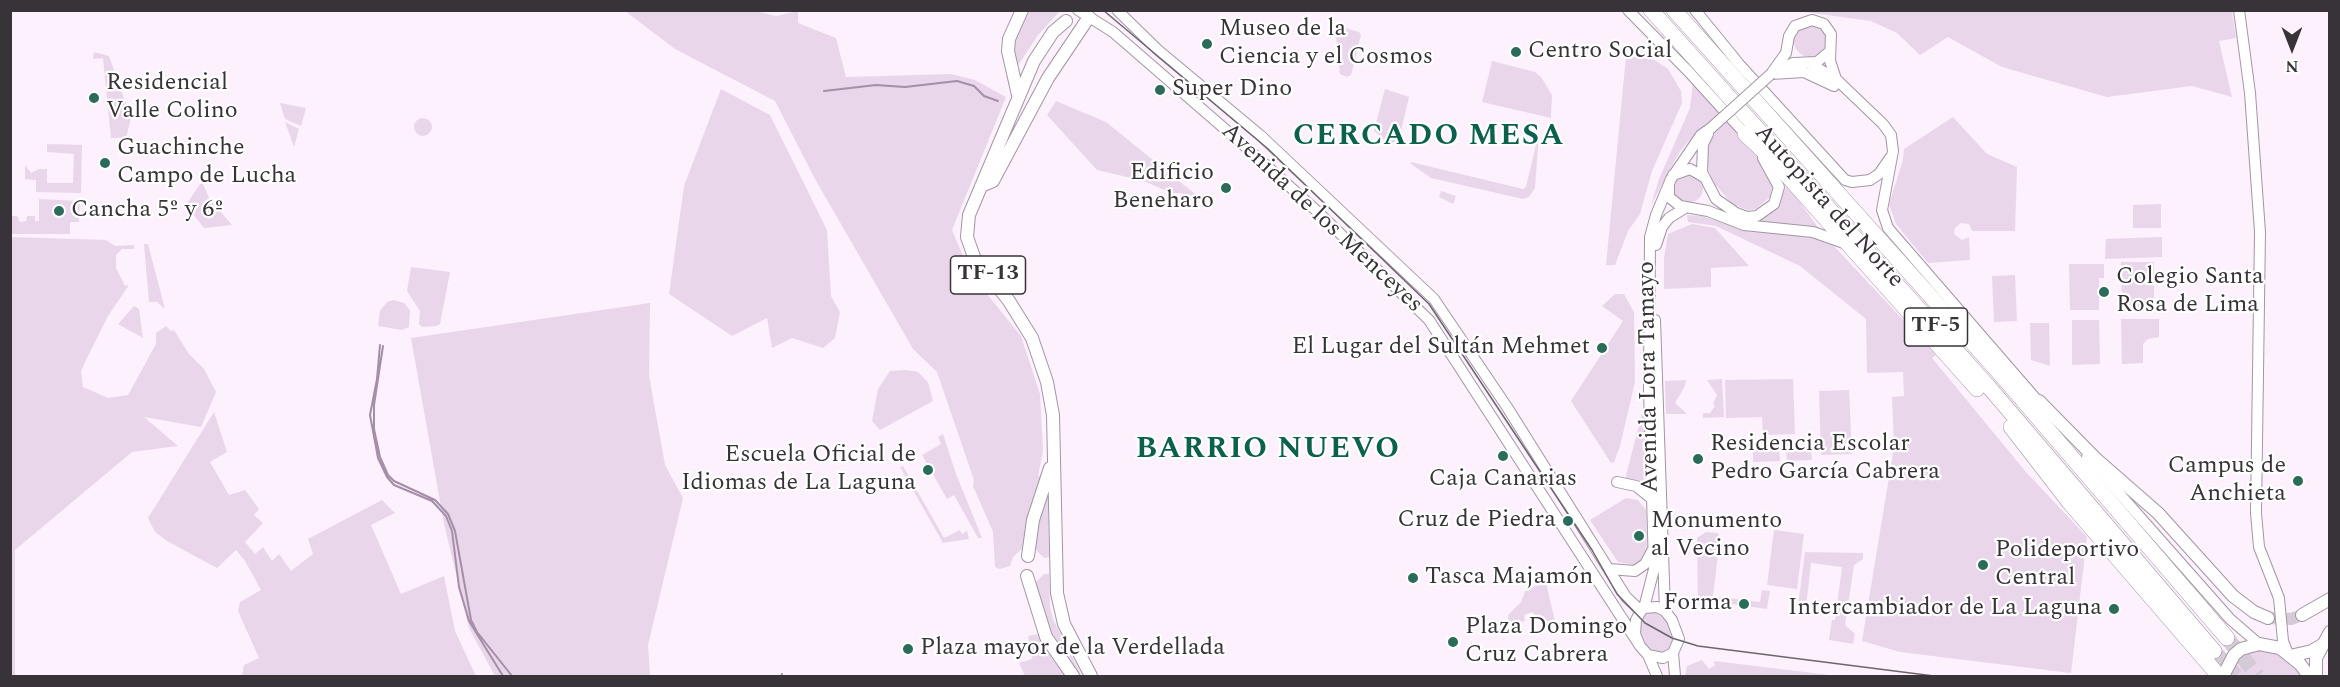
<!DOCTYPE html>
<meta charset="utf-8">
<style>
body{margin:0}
#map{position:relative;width:2340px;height:687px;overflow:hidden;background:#fcf1fd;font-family:Spectral,serif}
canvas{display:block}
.frame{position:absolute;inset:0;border:12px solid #383338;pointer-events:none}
.north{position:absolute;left:2262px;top:18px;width:60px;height:60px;-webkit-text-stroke:4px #fff;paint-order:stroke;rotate:180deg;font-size:16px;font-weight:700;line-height:24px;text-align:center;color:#383338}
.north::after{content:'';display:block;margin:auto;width:21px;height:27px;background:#383338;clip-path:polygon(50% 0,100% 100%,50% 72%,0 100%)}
</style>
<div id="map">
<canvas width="2340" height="687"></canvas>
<div class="frame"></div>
<div class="north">N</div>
</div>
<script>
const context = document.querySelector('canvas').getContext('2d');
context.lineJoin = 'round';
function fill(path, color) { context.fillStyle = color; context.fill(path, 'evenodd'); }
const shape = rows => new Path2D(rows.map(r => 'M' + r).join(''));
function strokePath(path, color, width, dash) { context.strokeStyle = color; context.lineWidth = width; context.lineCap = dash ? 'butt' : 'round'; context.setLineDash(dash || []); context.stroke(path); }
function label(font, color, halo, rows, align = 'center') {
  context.font = font + ' Spectral,serif'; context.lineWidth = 4.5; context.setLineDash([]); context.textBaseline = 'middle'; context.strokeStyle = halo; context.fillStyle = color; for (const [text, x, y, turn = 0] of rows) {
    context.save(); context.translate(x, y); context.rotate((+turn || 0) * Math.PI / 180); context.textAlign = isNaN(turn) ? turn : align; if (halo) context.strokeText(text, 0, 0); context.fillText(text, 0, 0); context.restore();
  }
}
const green = shape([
 [751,10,776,16,798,11,798,23,836,38,846,77,951,74,975,80,1006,97,952,230,970,273,1021,336,1040,394,1043,451,1038,476,1043,476,1025,546,1013,557,1010,566,1000,569,995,567,993,532,973,486,974,480,937,372,913,349,815,179,775,101,675,49,625,11],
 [1025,11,1060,11,1038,35,1017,67,1011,46],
 [1797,11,2232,11,2236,38,2219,41,2232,97,2192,86,2107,97,2002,67,1948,37,1920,55,1897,33,1871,21],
 [1335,25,1359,32,1361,35,1351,75,1347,77,1340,74],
 '1794 41a16 16 0 1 1 32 0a16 16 0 1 1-32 0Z',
 [94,52,109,56,131,118,126,138,111,138,103,58,93,59],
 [1626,56,1653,59,1668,69,1681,91,1682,103,1652,171,1640,214,1628,231,1615,265,1606,265],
 [1492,61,1535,72,1541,77,1552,95,1551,118,1482,102],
 [1693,82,1720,113,1699,130,1680,151,1651,205,1659,179,1690,108],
 [721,89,770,115,827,230,831,296,840,312,835,338,823,348,792,338,772,348,767,318,732,336,669,294,684,186],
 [1385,89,1409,97,1400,135,1393,143,1386,141,1374,131],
 [1056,101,1106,122,1205,202,1180,193,1171,193,1144,181,1097,170,1047,115],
 [280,103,306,108,301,126,285,119],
 [1953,117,1987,154,2017,167,2015,231,1972,231,1969,224,1961,223,1955,228,1954,234,1962,240,1969,237,1970,260,1928,263,1896,224,1889,204,1903,160,1904,149],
 '414 127a9 9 0 1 1 18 0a9 9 0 1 1-18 0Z',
 [1727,121,1757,156,1773,183,1770,197,1756,209,1748,210,1732,204,1715,184,1709,171,1705,150,1711,134],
 [285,122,299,129,294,147],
 [1539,132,1535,188,1529,197,1523,199,1431,178,1411,164,1411,162,1523,189,1526,187],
 [47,144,82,145,81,193,36,192,36,180,25,179,25,165,31,173,39,169,47,169,47,183,73,183,74,154,47,152],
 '1673 188a15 15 0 1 1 30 0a15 15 0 1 1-30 0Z',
 [200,184,203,184,209,198,232,225,204,228,186,205],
 [1787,185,1789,187,1820,230,1751,221,1769,215,1777,207],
 [1441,191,1456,196,1453,204,1439,197],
 [39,199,80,201,79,222,70,222,70,234,11,234,11,216,17,216,20,222,26,221,27,216,35,216,35,221,39,221],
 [2161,204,2161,228,2133,228,2133,205],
 [1687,215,1702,216,1750,232,1806,234,1832,244,1936,355,1932,358,2026,472,2087,537,2071,673,1900,652,1862,641,1894,447,1892,397,1904,396,1903,372,1867,373,1866,319,1800,266,1716,226,1688,222],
 [1692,224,1715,228,1749,266,1711,268,1711,287,1664,289,1664,258,1668,234],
 [11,237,106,240,115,246,134,245,134,249,122,249,116,255,116,268,125,286,129,285,108,316,85,362,81,372,83,387,108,398,128,395,156,344,156,333,166,326,171,331,174,330,189,354,204,369,216,392,201,427,144,417,178,446,132,452,15,550,15,676,10,676],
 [2162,237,2162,257,2105,259,2106,239],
 [144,244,148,244,165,309,157,302,149,302],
 [2121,262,2154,262,2154,307,2122,307],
 [2069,264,2104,264,2104,278,2099,278,2099,310,2070,310],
 [411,267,450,272,440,324,437,326,422,327,419,324,420,311,407,291],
 [2015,275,2017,321,1994,322,1992,276],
 [1615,294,1624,294,1634,312,1635,382,1620,446,1614,462,1611,463,1571,401,1623,321,1602,306],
 [394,300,404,303,410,310,409,327,402,330,378,326,380,311,387,302],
 [650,303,649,376,665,465,683,498,648,645,650,676,495,676,469,628,444,524,411,338],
 [134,306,139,309,143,338,118,324],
 [2121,319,2159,319,2159,337,2148,339,2143,344,2143,363,2122,364],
 [2072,320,2099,320,2100,364,2072,365],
 [2030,323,2049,323,2050,366,2031,360],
 [905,370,918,372,928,382,933,401,880,430,872,421,878,389,890,371],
 [1722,379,1724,417,1703,418,1703,413,1710,413,1715,406,1713,403,1717,395,1707,380],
 [1793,379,1795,434,1763,435,1762,417,1726,418,1725,380],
 [1686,380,1685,386,1675,403,1687,414,1666,414,1665,381],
 [1849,390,1852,454,1821,455,1819,391],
 [1644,406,1646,487,1624,483],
 [214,412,227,452,210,462,229,495,245,490,259,509,254,515,263,523,245,542,255,554,263,547,272,561,279,554,291,571,313,554,308,539,382,500,395,513,371,525,401,594,444,576,455,631,476,676,242,676,244,665,259,658,238,611,240,602,261,590,245,561,236,550,217,568,167,541,155,532,148,518],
 [943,434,956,474,982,538,978,538,954,495,947,499,922,455,941,444,938,437],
 [1779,448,1780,461,1753,462,1753,449],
 [1811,448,1812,460,1787,461,1786,449],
 [903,466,944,538,960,530,962,534,967,531,969,539,943,543,900,467],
 [1045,496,1048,498,1049,557,1044,558,1033,547,1033,540],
 [1626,498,1638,500,1646,510,1647,552,1643,560,1634,565,1618,562,1590,520],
 [1774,530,1804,534,1797,589,1767,585],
 [1706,532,1718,533,1720,538,1713,596,1760,602,1762,590,1770,591,1767,609,1698,599,1697,538],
 [1805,552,1863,553,1863,559,1854,565,1845,625,1855,634,1853,644,1829,640,1832,620,1835,620,1842,567,1811,563,1806,607,1798,606],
 [1044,574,1049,574,1050,607,1053,619,1082,676,1077,676,1050,637,1034,584],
 [1546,583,1555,621,1543,624,1542,619,1536,620,1533,612,1524,615,1525,621,1509,624,1508,615,1521,602,1526,589],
 [1653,611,1661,613,1673,629,1674,641,1670,650,1664,654,1650,652,1640,638,1639,625,1645,612],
 [1039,634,1068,676,1025,676,1019,663,1032,659,1028,636],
 [2262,650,2274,653,2285,660,2302,676,2229,676,2236,662,2243,655],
 [1702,660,1709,669,1715,665,1714,661,1838,676,1685,676,1687,666]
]);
const stream = shape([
 [824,91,876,85,905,87,957,81,974,86,984,96,998,101],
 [380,345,377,379,370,415,378,458,387,477,394,485,432,501,446,516,452,531,459,587,469,621,503,676],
 [383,346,374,405,374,429,380,457,388,475,394,481,435,500,448,514,455,531,471,620,477,632,512,676],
 [781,676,782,674]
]);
const primaryTunnel = shape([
 [2268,618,2291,619,2302,615]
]);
const highwayTunnel = shape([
 [2227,638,2258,676],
 [2214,651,2236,676]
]);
const secondary = shape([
 [1078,10,1113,32,1248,149,1319,213,1429,320,1640,646],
 [1117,10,1158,50,1260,135,1434,299,1507,407,1626,597,1641,611],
 [1628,10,1688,71,1749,138],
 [1695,10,1739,64,1845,180,1852,182,1870,180,1879,174,1890,158],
 [2239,10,2250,93,2260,232,2256,513,2259,547,2279,598,2283,641,2288,654],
 [1809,63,1836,79,1883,124,1891,135,1893,151,1882,210,1888,228,2043,407],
 [1776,71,1793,63,1817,62,1829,52],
 [1771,74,1786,53,1789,36,1795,26,1812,20,1824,24,1831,34,1830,61,1836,79],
 [1771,74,1804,72,1834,86],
 [1708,134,1703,144,1702,172,1716,199,1736,213,1747,217,1757,216,1774,204,1779,187,1763,158],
 [1673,175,1690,169,1704,177],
 [1669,184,1669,197,1680,206,1708,211,1744,225,1813,232,1844,243],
 [1656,245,1662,227,1669,218,1685,208],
 [1655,320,1665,611],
 [2087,457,2230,619,2259,644],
 [1617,482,1636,486,1651,498],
 [1609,569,1635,571,1645,564,1652,551],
 [1657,607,1665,611,1672,620,1679,639,1673,653,1663,658,1648,655,1640,646,1635,634,1636,620,1641,611,1644,608,1657,607],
 [1644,608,1654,569,1649,387,1650,237,1656,215,1671,179,1701,135,1711,128],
 [1673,653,1675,676],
 [1648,655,1657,676]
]);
const primary = shape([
 [1066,21,1053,32,1034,61,969,215,967,237,974,257,1009,301,1032,338,1047,382,1053,415,1057,593,1064,624,1091,676],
 [1018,95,1008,51,1009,39,1022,10],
 [981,186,993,181,1048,78,1089,17],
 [2039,401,2095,458,2158,513,2233,596,2254,612,2268,618],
 [1028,556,1033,520,1050,468],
 [1027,576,1046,637,1073,676],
 [2302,615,2330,599],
 [2290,656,2312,651,2322,645],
 [2223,676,2234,655,2241,649,2259,644,2280,648,2300,664,2309,676],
 [2316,676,2316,658,2330,632]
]);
const highway = shape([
 [1651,10,1988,386,2214,651],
 [1674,10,2002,376,2227,638],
 [1745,134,1775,162,1977,389],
 [2011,427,2069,502,2219,676]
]);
const tram = shape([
 [1103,10,1267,148,1429,304,1592,550,1617,594,1645,623,1672,638,1698,646,1934,676]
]);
const secondaryBridge = shape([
 [1711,128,1771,74]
]);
const markers = [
 [1207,44,6,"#2a6b5a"],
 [1516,52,6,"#2a6b5a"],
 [1160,90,6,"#2a6b5a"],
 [94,98,6,"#2a6b5a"],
 [105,163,6,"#2a6b5a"],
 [1226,188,6,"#2a6b5a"],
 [59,211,6,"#2a6b5a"],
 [2104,292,6,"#2a6b5a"],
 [1602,348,6,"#2a6b5a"],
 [1503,456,6,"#2a6b5a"],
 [1698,459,6,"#2a6b5a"],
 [928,470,6,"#2a6b5a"],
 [2298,481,6,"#2a6b5a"],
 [1568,521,6,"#2a6b5a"],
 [1639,536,6,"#2a6b5a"],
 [1983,565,6,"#2a6b5a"],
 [1413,578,6,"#2a6b5a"],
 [1744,604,6,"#2a6b5a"],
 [2114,609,6,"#2a6b5a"],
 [1453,642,6,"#2a6b5a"],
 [908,649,6,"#2a6b5a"]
];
const shields = [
 [988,275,75],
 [1936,327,63]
];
const shieldNames = [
 ["TF-13",988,275],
 ["TF-5",1936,327]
];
const poiNames = [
 ["Museo de la",1219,30],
 ["Ciencia y el Cosmos",1219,58],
 ["Centro Social",1528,52],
 ["Residencial",106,84],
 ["Valle Colino",106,112],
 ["Super Dino",1172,90],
 ["Guachinche",117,149],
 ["Campo de Lucha",117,177],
 ["Edificio",1214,174,"right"],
 ["Beneharo",1214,202,"right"],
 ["Cancha 5º y 6º",71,211],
 ["Colegio Santa",2116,278],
 ["Rosa de Lima",2116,306],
 ["El Lugar del Sultán Mehmet",1590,348,"right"],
 ["Residencia Escolar",1710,445],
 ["Pedro García Cabrera",1710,473],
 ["Escuela Oficial de",916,456,"right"],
 ["Idiomas de La Laguna",916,484,"right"],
 ["Campus de",2286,467,"right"],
 ["Anchieta",2286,495,"right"],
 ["Caja Canarias",1503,480,"center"],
 ["Cruz de Piedra",1556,521,"right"],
 ["Monumento",1651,522],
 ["al Vecino",1651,550],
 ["Polideportivo",1995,551],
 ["Central",1995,579],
 ["Tasca Majamón",1425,578],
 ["Forma",1732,604,"right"],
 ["Intercambiador de La Laguna",2102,609,"right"],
 ["Plaza Domingo",1465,628],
 ["Cruz Cabrera",1465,656],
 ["Plaza mayor de la Verdellada",920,649]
];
const streetNames = [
 ["Autopista del Norte",1828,207,48],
 ["Avenida de los Menceyes",1321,219,43],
 ["Avenida Lora Tamayo",1650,377,-91]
];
const districtNames = [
 ["CERCADO MESA",1429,138],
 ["BARRIO NUEVO",1268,451]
];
fill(green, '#e9d6ea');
strokePath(stream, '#a58ea8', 2);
strokePath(primaryTunnel, '#d5cbd6', 12, [12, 6]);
strokePath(highwayTunnel, '#d5cbd6', 15, [15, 8]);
strokePath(secondary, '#a296a3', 12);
strokePath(primary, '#a296a3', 14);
strokePath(highway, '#a296a3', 16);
strokePath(secondary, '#fff', 10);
strokePath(primary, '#fff', 12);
strokePath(highway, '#fff', 15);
strokePath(tram, '#6c666d', 1.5);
strokePath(secondaryBridge, '#a296a3', 12, []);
strokePath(secondaryBridge, '#fff', 10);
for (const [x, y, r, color] of markers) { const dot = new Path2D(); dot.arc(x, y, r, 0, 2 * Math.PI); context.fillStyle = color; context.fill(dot); strokePath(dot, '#fff', 2); }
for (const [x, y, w] of shields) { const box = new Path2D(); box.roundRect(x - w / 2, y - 19, w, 38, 4.5); context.fillStyle = '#fff'; context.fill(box); strokePath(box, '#383338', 1.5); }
label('bold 22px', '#383338', null, shieldNames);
label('24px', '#383338', '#fff', poiNames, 'left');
label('24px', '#383338', '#fff', streetNames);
context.letterSpacing = '1.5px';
label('bold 30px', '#0b604e', '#fff', districtNames);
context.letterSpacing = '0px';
</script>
